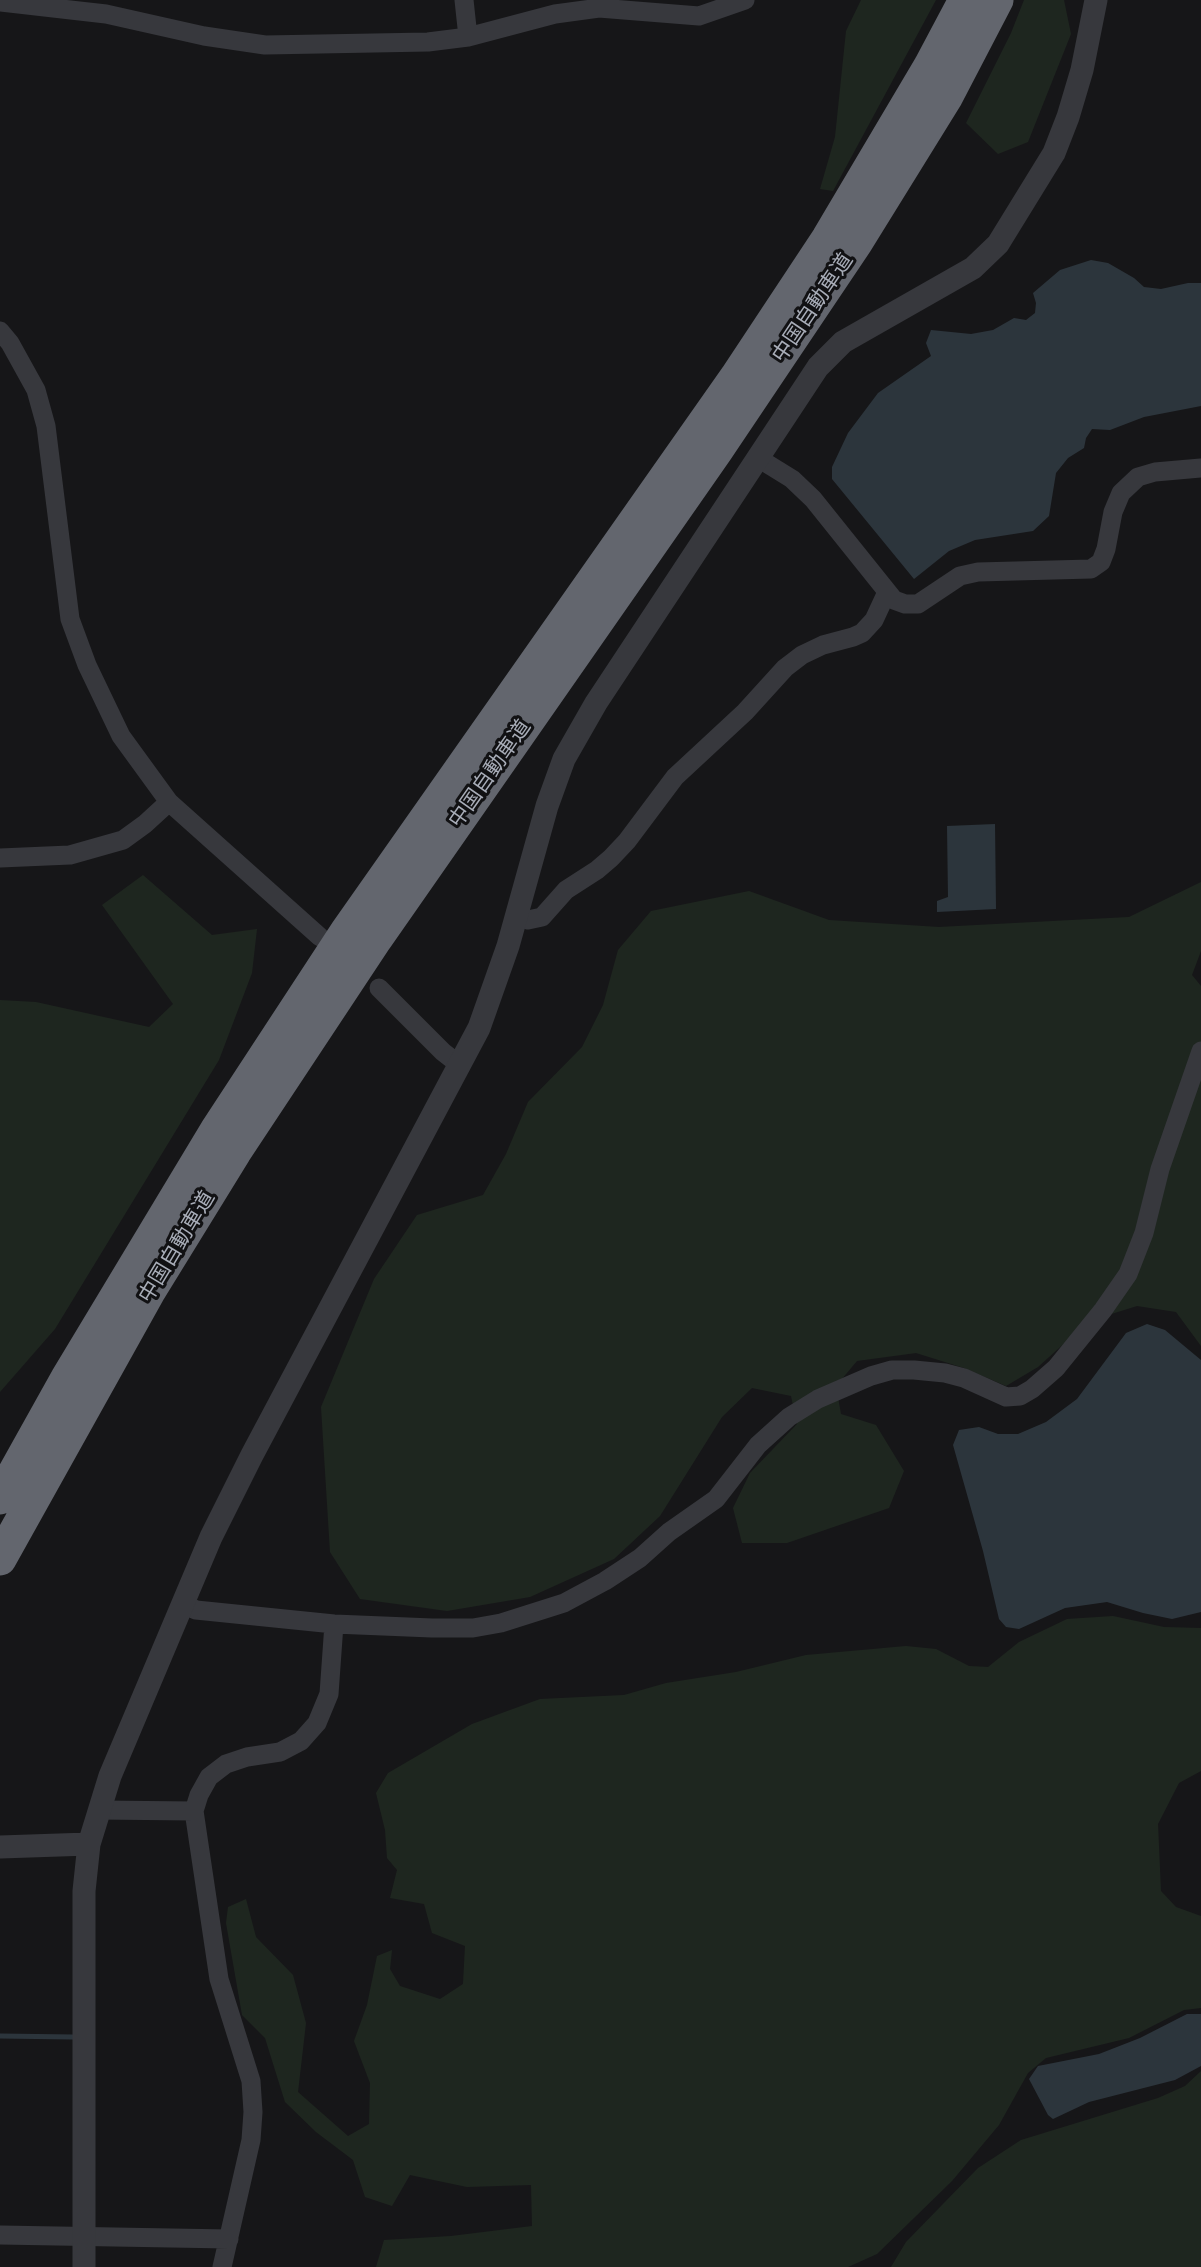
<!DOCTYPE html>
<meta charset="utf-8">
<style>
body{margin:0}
canvas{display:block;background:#161618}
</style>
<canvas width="1201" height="2267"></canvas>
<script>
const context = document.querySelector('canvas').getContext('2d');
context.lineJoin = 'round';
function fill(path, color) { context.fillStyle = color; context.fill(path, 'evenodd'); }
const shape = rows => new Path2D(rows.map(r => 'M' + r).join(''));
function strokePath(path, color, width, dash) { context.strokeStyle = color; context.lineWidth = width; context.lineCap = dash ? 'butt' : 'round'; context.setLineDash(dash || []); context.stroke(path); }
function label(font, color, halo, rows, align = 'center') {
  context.font = font + ' Figtree,"Noto Sans JP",sans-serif'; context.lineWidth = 6; context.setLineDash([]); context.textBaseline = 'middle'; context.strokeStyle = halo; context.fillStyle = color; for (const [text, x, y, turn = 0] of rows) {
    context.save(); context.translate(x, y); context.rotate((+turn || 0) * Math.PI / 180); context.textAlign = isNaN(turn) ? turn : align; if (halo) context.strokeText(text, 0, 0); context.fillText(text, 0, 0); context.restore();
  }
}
const green = shape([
 [861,0,936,0,833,191,820,189,835,137,846,31],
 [1024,0,1064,0,1071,34,1028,142,998,154,966,123,1011,33],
 [143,875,212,935,257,929,252,973,219,1060,55,1329,0,1392,0,1000,36,1002,149,1027,173,1004,102,905],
 [1201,882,1201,951,1192,975,1201,986,1201,1346,1176,1312,1137,1306,1089,1321,1038,1367,1006,1386,964,1368,916,1353,857,1361,836,1386,841,1414,876,1425,904,1471,889,1508,787,1543,742,1543,733,1508,750,1473,797,1424,791,1396,752,1388,722,1417,660,1516,614,1559,530,1597,447,1611,360,1599,330,1552,321,1407,374,1279,417,1215,483,1195,506,1154,528,1102,582,1047,603,1005,618,950,651,911,749,891,829,920,939,927,1129,917],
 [1113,1616,1164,1627,1201,1628,1201,1771,1179,1783,1158,1824,1161,1891,1176,1907,1201,1916,1201,2008,1184,2010,1129,2038,1046,2058,1028,2073,999,2125,952,2181,877,2254,848,2267,376,2267,384,2240,451,2236,532,2226,531,2185,467,2187,410,2175,392,2206,365,2197,353,2160,316,2132,285,2102,265,2038,242,2015,226,1923,228,1907,246,1899,256,1937,293,1975,306,2023,298,2092,348,2136,369,2124,370,2083,354,2041,367,2005,377,1956,392,1950,390,1969,400,1986,440,1999,463,1984,465,1946,432,1933,424,1904,390,1898,397,1870,387,1858,385,1830,376,1793,388,1773,472,1724,540,1699,624,1695,666,1683,736,1672,806,1655,906,1646,936,1649,969,1666,988,1667,1019,1642,1067,1619],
 [1201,2071,1201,2267,891,2267,906,2242,978,2168,1021,2140,1158,2098,1185,2086]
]);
const water = shape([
 [1091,260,1108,263,1134,278,1144,287,1161,289,1188,283,1201,283,1201,406,1144,417,1110,430,1092,429,1086,438,1084,448,1068,458,1056,473,1049,516,1033,531,975,540,949,551,914,579,832,479,832,467,848,433,878,393,931,356,926,343,931,330,971,334,993,330,1014,318,1026,320,1035,313,1036,303,1033,293,1060,270],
 [995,824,996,909,937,912,937,901,948,897,947,826],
 [1147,1324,1165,1330,1201,1360,1201,1612,1172,1619,1143,1613,1107,1602,1065,1608,1019,1629,1006,1627,999,1619,983,1551,953,1445,959,1430,979,1427,998,1434,1018,1434,1046,1422,1077,1399,1126,1333],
 [1187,2014,1201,2014,1201,2066,1175,2080,1089,2102,1053,2119,1048,2115,1029,2079,1038,2066,1099,2054,1140,2038]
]);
const stream = shape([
 [0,2036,73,2037]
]);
const minor = shape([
 [464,0,468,37],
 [0,2,106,14,204,36,265,45,428,42,468,37,555,14,599,8,699,16,745,0],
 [0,331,10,343,36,390,46,426,70,619,87,665,121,736,169,802,320,937],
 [758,458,792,479,813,499,894,600,905,604,918,604,960,576,978,572,1091,569,1101,562,1106,549,1113,512,1121,493,1138,477,1155,472,1201,468],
 [0,858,70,855,123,840,145,824,169,802],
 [516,917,528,920,542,917,566,890,597,870,611,858,627,841,675,777,745,712,785,668,802,655,823,645,853,637,862,633,874,620,887,592],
 [379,988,443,1052,461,1066],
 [183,1604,196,1610,334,1624,432,1628,473,1628,501,1623,564,1603,605,1581,640,1558,669,1532,716,1499,758,1445,789,1417,818,1399,871,1376,892,1370,914,1370,945,1373,964,1378,1006,1397,1020,1396,1032,1389,1056,1368,1103,1310,1128,1274,1144,1233,1160,1169,1201,1051],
 [98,1810,194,1811],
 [0,2235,229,2239],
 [222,2267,251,2140,253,2112,251,2081,219,1979,194,1811,199,1795,209,1777,226,1764,247,1757,280,1752,301,1741,317,1723,329,1694,334,1624]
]);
const tertiary = shape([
 [0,1847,89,1844],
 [84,2267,84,1891,89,1844,110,1776,211,1537,252,1455,479,1028,508,946,547,806,564,759,596,703,818,367,843,342,973,268,998,244,1054,153,1068,117,1082,70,1096,0]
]);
const motorway = shape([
 [0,1498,67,1378,217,1129,346,932,736,377,828,238,930,66,965,0],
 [0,1559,150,1290,235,1152,376,939,717,450,856,243,947,96,997,0]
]);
const streetNames = [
 ["中国自動車道",813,308,-56],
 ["中国自動車道",490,774,-55],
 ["中国自動車道",177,1247,-59]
];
fill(green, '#1e261f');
fill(water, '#2c353c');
strokePath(stream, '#2c353c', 5);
strokePath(minor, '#37383d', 19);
strokePath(tertiary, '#37383d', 23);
strokePath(motorway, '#63666e', 33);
label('21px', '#a8adb8', '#111113', streetNames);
</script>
